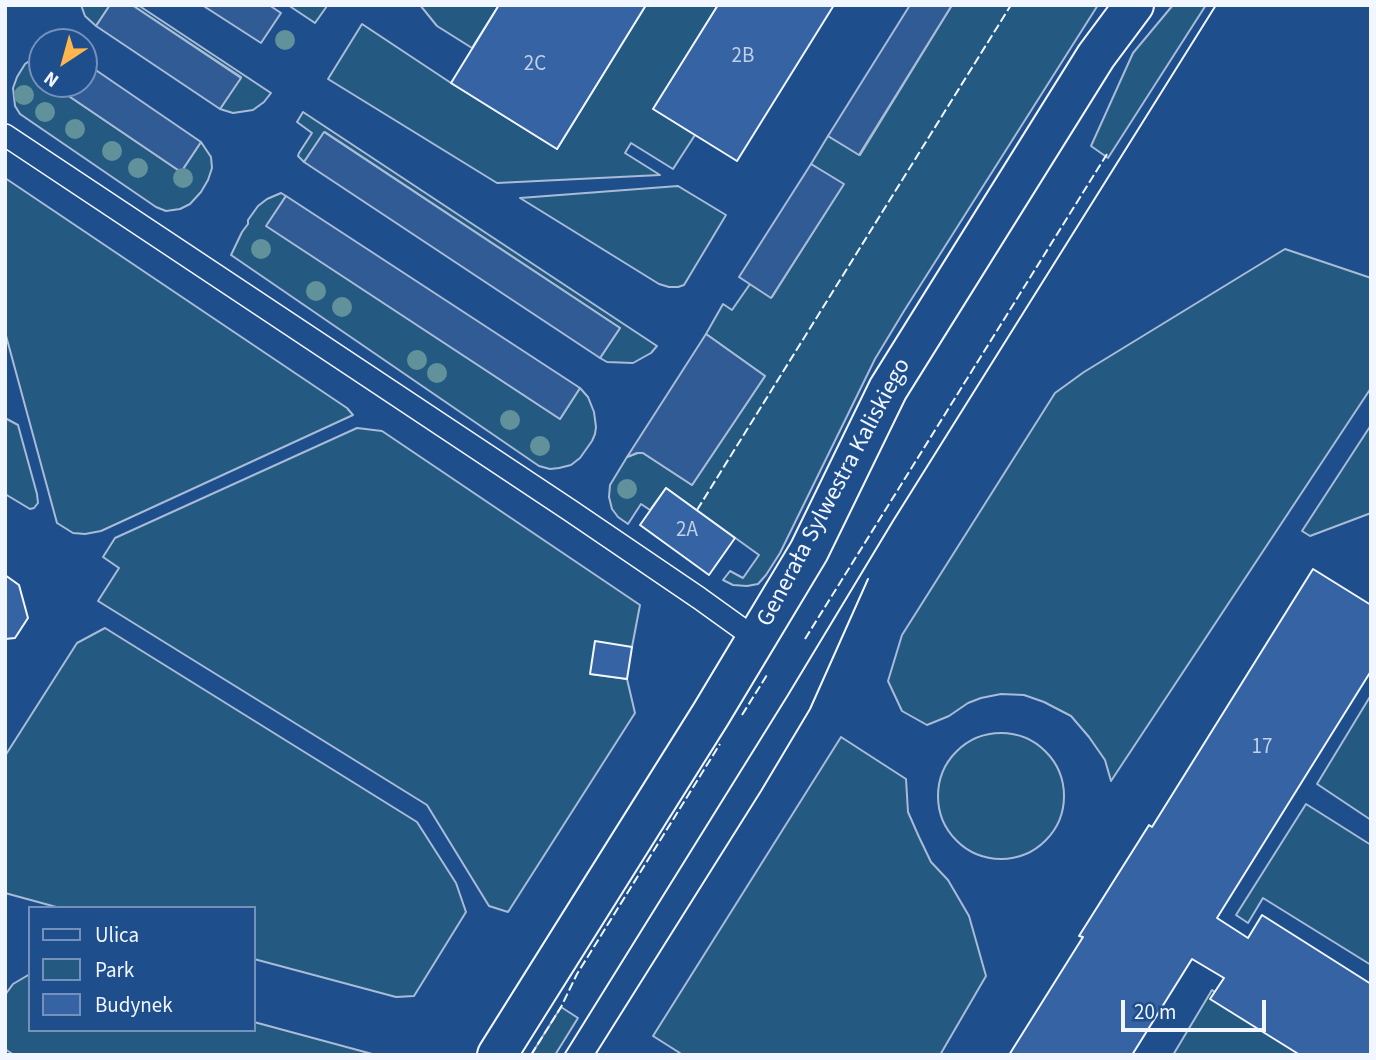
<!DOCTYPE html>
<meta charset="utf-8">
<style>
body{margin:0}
#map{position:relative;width:1376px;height:1060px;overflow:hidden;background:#1f4e8c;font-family:"Source Sans 3",sans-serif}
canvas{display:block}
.frame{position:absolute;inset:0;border:7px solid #f2f6ff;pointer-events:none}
.legend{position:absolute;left:28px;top:906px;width:228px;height:126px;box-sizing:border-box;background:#1f4e8c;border:2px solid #7391ba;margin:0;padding:9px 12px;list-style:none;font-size:21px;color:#f2f6ff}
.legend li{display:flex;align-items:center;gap:14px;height:35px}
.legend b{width:35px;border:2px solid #7391ba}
.north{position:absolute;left:28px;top:28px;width:70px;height:70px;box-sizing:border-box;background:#1f4e8c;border:2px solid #7391ba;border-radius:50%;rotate:216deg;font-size:19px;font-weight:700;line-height:28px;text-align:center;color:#f2f6ff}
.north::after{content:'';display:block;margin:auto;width:24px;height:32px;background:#ffb74d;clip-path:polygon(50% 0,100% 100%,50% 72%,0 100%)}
.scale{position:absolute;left:1121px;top:1000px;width:145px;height:32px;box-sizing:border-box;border:4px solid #f2f6ff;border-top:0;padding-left:9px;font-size:21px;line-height:24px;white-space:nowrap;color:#f2f6ff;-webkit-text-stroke:5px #1f4e8c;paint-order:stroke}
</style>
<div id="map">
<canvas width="1376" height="1060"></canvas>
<div class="frame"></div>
<ul class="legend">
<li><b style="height:9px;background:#1f4e8c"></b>Ulica</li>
<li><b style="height:19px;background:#245a82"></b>Park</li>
<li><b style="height:19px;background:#3563a3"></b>Budynek</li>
</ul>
<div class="north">N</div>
<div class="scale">20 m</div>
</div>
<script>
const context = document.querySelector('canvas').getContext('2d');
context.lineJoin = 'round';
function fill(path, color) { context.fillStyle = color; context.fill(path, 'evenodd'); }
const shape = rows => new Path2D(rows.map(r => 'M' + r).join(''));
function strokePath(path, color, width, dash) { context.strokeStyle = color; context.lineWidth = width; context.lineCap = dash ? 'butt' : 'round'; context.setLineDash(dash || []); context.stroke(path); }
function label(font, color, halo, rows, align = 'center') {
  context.font = font + ' "Source Sans 3",sans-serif'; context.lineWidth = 5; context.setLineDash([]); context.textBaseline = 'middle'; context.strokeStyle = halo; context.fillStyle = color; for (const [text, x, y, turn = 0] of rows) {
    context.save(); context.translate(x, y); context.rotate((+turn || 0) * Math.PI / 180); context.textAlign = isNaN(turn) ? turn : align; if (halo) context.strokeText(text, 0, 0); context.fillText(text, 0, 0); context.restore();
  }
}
const green = shape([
 [81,5,110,5,96,26,85,16,81,5],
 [132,5,138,5,271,93,264,102,253,110,233,113,220,109,241,77,132,5],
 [288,5,326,5,327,6,315,23,288,5],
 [420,5,499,5,472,48,437,26,420,5],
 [646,5,718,5,654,109,695,135,673,169,631,143,625,153,660,175,497,183,328,79,362,24,451,83,557,149,646,5],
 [952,5,1098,5,904,311,875,359,780,553,766,575,758,584,747,586,733,585,723,580,730,571,743,578,759,555,666,488,650,510,641,504,628,524,618,517,612,509,609,497,610,485,627,457,638,453,643,453,692,485,765,376,706,334,723,304,732,310,750,284,772,297,843,185,811,164,828,136,860,155,952,5],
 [1173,5,1206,5,1108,158,1091,146,1133,53,1173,5],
 [42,52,42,84,56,84,54,86,181,172,201,142,211,157,212,168,208,180,201,192,190,204,180,209,166,211,156,207,20,114,15,106,13,88,17,77,25,64,42,52],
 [303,112,657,346,651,353,633,363,607,362,600,358,620,328,325,132,304,162,298,156,299,153,312,133,297,122,303,112],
 [5,178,347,408,353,415,101,531,85,534,73,533,57,523,5,332,5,178],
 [678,186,726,215,684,285,678,287,669,287,659,284,520,198,678,186],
 [281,193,286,196,267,226,560,419,580,388,588,397,594,412,596,427,595,434,592,441,580,458,571,465,559,468,550,469,539,466,231,255,242,232,248,224,248,220,258,206,267,199,281,193],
 [1285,249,1371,278,1371,388,1111,781,1105,760,1089,737,1071,716,1044,702,1024,695,1001,694,981,698,968,703,949,716,927,725,902,711,888,681,902,635,1055,393,1084,372,1285,249],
 [5,418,18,425,37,494,38,503,34,508,30,509,5,494,5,418],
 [1371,425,1371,513,1310,536,1302,531,1371,425],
 [357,428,382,431,640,605,632,647,591,674,627,679,635,713,508,912,489,906,427,805,98,601,119,568,103,557,115,538,357,428],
 [105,628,417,822,456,883,466,912,414,996,396,997,254,959,254,908,60,908,5,893,5,756,77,643,105,628],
 [1371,695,1371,820,1317,784,1371,695],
 '938 796a63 63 0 1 1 126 0a63 63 0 1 1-126 0Z',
 [841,737,906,779,908,812,919,837,931,862,948,880,969,916,986,976,940,1055,683,1055,653,1036,841,737],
 [1306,804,1371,845,1371,965,1263,898,1248,923,1236,915,1306,804],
 [30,974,30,1030,254,1030,254,1022,376,1055,14,1055,5,1049,5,995,13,984,30,974],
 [1212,990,1313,1055,1173,1055,1212,990],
 [561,1007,578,1018,555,1055,531,1055,561,1007]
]);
const parking = shape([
 [110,5,132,5,241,78,220,109,96,26,110,5],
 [202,5,269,5,281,13,261,43,202,5],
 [910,5,952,5,859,155,828,136,910,5],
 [84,62,201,142,181,172,54,86,56,84,84,84,84,62],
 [324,132,620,328,600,358,304,162,324,132],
 [811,164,844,184,771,298,739,277,811,164],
 [286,196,580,388,560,419,266,226,286,196],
 [706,334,765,376,692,485,643,453,637,453,627,457,706,334]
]);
const building = shape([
 [499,5,646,5,557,149,451,83,499,5],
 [718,5,834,5,737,161,653,109,718,5],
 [666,488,735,538,709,575,640,525,666,488],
 [1313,569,1371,605,1371,671,1217,918,1248,938,1262,915,1371,984,1371,1055,1300,1055,1210,999,1224,978,1192,959,1132,1055,1009,1055,1083,937,1079,936,1149,825,1152,827,1313,569],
 [5,575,19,585,28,618,15,638,5,639,5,575],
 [595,641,632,647,627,679,590,674,595,641]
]);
const service = shape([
 [5,135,571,511,699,598,756,639]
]);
const tertiary = shape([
 [497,1055,711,714,809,551,888,389,1096,56,1134,5]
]);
const tram = shape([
 [564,1055,788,695,893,521,1216,5],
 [595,1055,761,791,810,709,868,579]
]);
const fence = shape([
 [697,510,1011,5],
 [805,639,1107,154],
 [742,715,767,675],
 [531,1055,561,1007,577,974,720,744]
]);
const trees = [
 [285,40],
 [24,95],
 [45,112],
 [75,129],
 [112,151],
 [138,168],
 [183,178],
 [261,249],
 [316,291],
 [342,307],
 [417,360],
 [437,373],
 [510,420],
 [540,446],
 [627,489]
];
const numberNames = [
 ["2B",743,57],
 ["2C",535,65],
 ["2A",687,531],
 ["17",1262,748]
];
const streetNames = [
 ["Generała Sylwestra Kaliskiego",835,493,-62]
];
fill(green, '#245a82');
strokePath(green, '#a8bbd7', 2);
fill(parking, '#305b95');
strokePath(parking, '#a8bbd7', 2);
fill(building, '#3563a3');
strokePath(building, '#f2f6ff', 2);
strokePath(service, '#f2f6ff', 24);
strokePath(tertiary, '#f2f6ff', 42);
strokePath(service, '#1f4e8c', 21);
strokePath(tertiary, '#1f4e8c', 38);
strokePath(tram, '#f2f6ff', 2);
strokePath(fence, '#f2f6ff', 2, [9, 3.5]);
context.fillStyle = '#61919a';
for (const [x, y] of trees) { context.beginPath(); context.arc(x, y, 10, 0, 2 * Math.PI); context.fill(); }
label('21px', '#c3d1e8', null, numberNames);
label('24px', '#f2f6ff', '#1f4e8c', streetNames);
</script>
